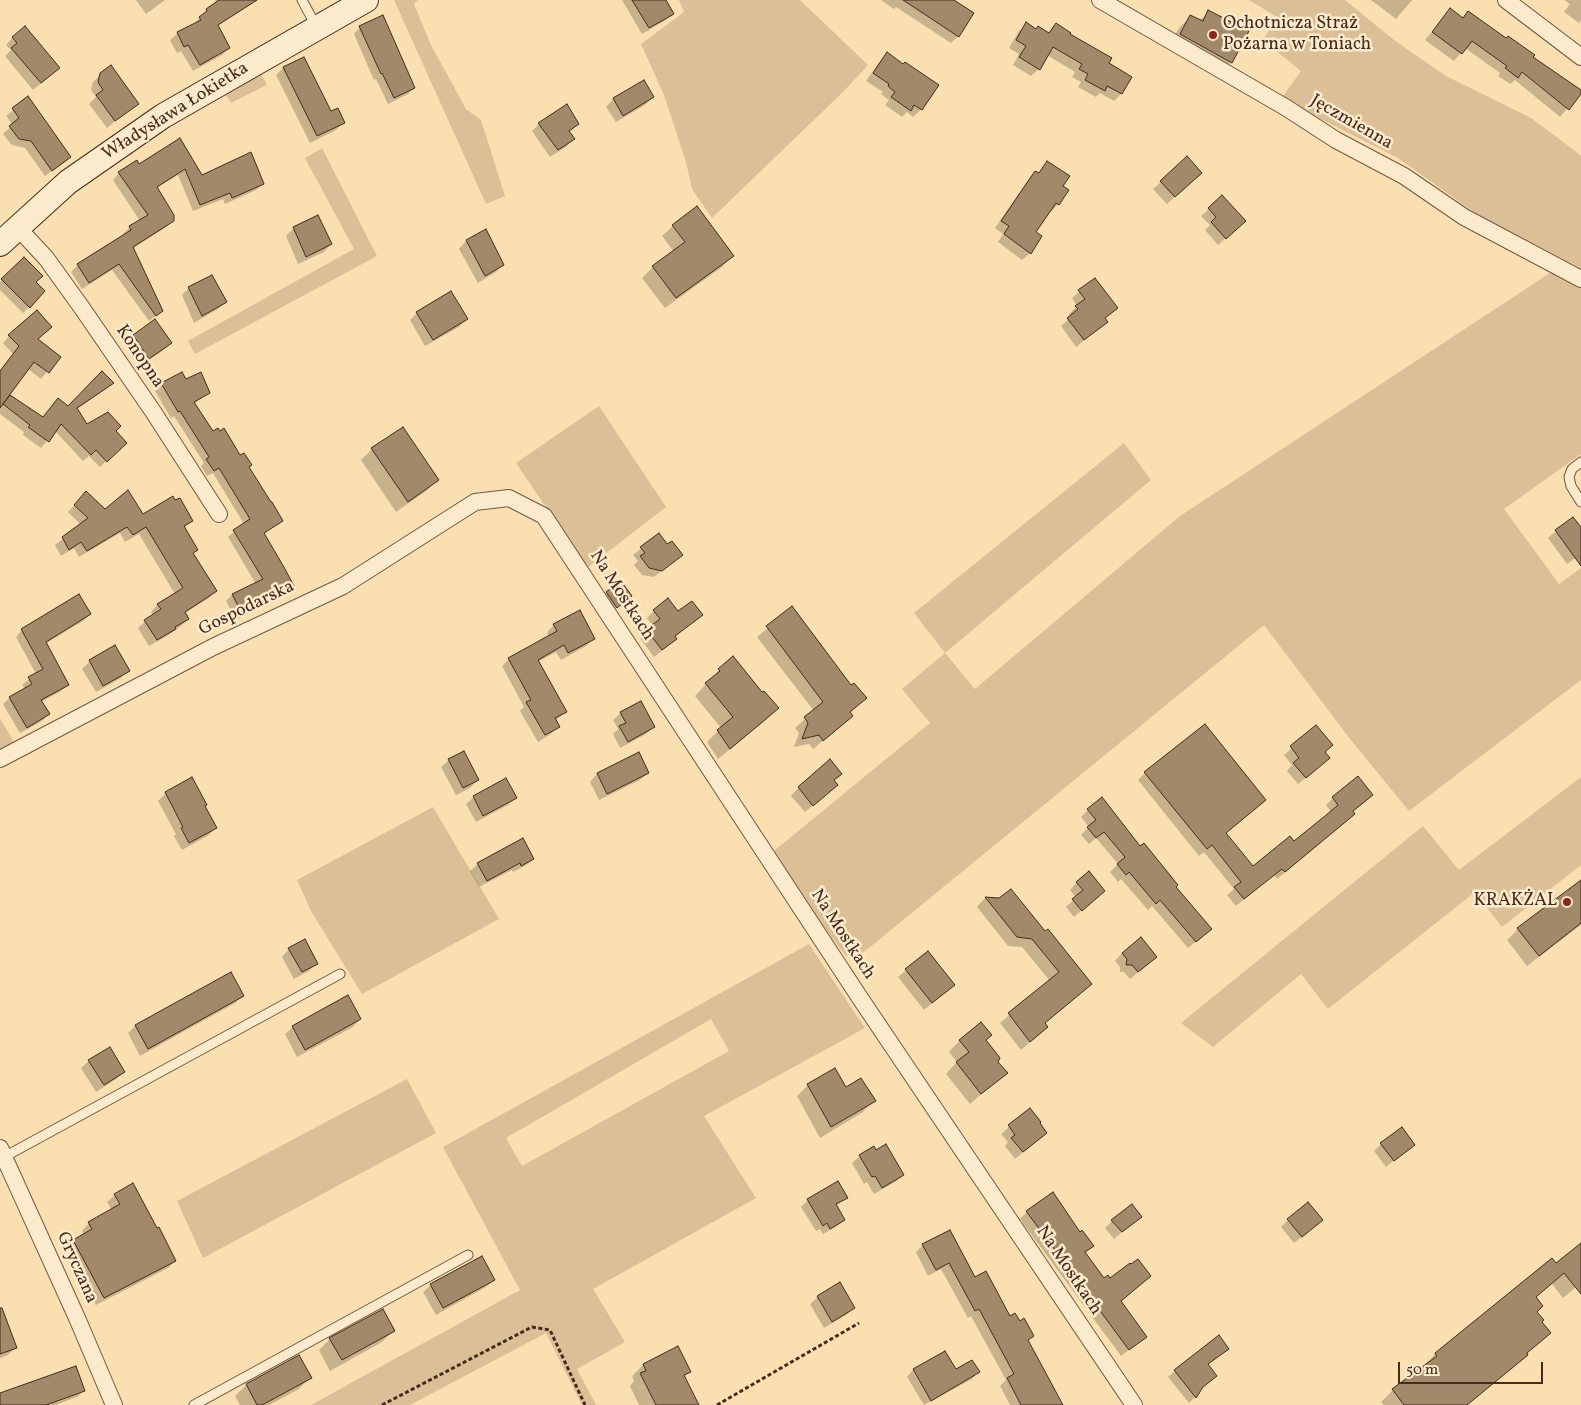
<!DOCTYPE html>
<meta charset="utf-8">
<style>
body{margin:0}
#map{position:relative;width:1581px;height:1405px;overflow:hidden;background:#fadfb0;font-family:Vollkorn,serif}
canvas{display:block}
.scale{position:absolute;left:1398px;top:1362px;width:145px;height:22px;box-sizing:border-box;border:2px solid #432b1d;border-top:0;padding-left:6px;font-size:15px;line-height:18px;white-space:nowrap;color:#432b1d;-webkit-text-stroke:4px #fceacc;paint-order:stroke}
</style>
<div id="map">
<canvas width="1581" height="1405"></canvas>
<div class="scale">50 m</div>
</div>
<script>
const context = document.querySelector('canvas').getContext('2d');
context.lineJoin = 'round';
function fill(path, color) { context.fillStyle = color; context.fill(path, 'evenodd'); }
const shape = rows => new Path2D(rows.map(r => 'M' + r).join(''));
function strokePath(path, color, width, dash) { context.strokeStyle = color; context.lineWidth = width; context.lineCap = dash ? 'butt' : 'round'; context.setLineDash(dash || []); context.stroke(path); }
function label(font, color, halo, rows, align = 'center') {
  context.font = font + ' Vollkorn,serif'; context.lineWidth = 5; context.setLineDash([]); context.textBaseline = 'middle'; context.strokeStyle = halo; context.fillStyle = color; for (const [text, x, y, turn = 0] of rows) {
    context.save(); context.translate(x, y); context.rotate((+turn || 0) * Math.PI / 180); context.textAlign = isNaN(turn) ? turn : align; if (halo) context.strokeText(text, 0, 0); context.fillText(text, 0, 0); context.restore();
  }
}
const green = shape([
 [394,0,418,0,414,4,431,45,466,109,481,120,505,196,486,204],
 [679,0,800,0,868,65,843,92,712,218,692,189,686,162,664,95,641,44,684,12],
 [1249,0,1345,0,1394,40,1446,76,1531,118,1566,144,1581,156,1581,268,1475,213,1398,158,1281,99,1301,71,1263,40,1277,17],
 [261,74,267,85,231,103,225,94],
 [322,148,377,256,195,354,188,341,354,249,305,158],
 [1553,271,1581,285,1581,454,1504,509,1559,584,1581,568,1581,680,1409,811,1350,739,1264,625,864,952,846,956,769,855,930,723,902,689,945,653,914,613,1124,443,1151,480,945,653,975,689,1180,516],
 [599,406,666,507,587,568,516,463],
 [0,718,15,744,0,753],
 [1581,777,1581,865,1502,927,1475,892,1328,1009,1301,974,1213,1047,1181,1023,1423,826,1459,870],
 [433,807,499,919,362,994,311,911,297,880],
 [809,944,865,1028,704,1116,756,1198,593,1289,625,1342,577,1369,596,1405,582,1405,546,1333,410,1405,311,1405,520,1290,443,1147],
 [711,1019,729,1051,522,1166,506,1138],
 [407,1079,436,1133,203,1258,177,1201]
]);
const shadow = shape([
 [136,0,165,0,146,14],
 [215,0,258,0,217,26,229,48,222,55,193,71,181,51,177,53,170,40,177,34,193,25,207,10,217,3],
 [622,0,664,0,672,14,666,20,642,34],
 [881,0,952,0,958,36,951,43,896,7,894,9],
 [1371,0,1412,0,1396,19],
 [1564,0,1581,0,1581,20,1579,23,1564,12,1570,4],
 [1450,10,1462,19,1468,12,1581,92,1560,117,1515,80,1510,84,1498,76,1500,73,1465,48,1454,61,1425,40],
 [1209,12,1231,62,1220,74,1169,46,1179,28,1190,17,1199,21],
 [1027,24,1036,30,1047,34,1056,25,1107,64,1130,78,1121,94,1114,101,1100,93,1096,97,1078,87,1081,82,1072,77,1075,72,1047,55,1039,69,1031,76,1013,65,1019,54,1009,48,1019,31],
 [360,27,414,88,408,94,388,104,376,79,374,80,354,34],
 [13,37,51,75,33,90,5,56,11,50,6,45],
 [887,54,938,86,921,110,913,117,907,112,902,117,885,105,889,100,881,94,883,92,866,81,880,61],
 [304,58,331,113,344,122,336,130,310,143,276,75,283,68],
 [101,74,137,103,107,128,89,104,96,97,91,90,93,82],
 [643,81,653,97,645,105,616,122,606,107,613,99],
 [28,97,70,157,45,176,25,148,12,145,3,134,13,125,6,116],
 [539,124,578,124,569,132,573,139,566,147,550,157,532,131],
 [180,140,202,176,263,184,256,190,225,204,223,199,193,211,178,175,156,188,173,220,166,227,132,249,162,311,149,321,112,270,82,289,71,272,78,265,124,236,123,234,130,227,140,221,113,180,119,173,139,166],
 [1187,158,1193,180,1167,204,1153,189],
 [1047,163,1062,187,1058,204,1051,212,1049,211,1034,233,1030,253,1022,260,998,242,1003,234,995,228,1028,180,1035,172,1038,174],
 [1222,197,1237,228,1218,245,1205,230,1210,225,1201,216],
 [673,226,732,256,722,267,665,308,642,278,653,267,674,252,662,236],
 [294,228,331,244,324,252,298,264,286,236],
 [485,231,503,265,496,272,478,283,459,249,466,241],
 [24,259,35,282,29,307,23,313,0,290,0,282],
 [1095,279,1104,319,1107,322,1076,347,1061,326,1071,317,1069,314,1077,306,1072,298],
 [189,288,225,302,218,309,194,323,182,295],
 [417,313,466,319,459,327,425,346,410,320],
 [9,336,36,340,59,357,41,379,28,369,5,400,42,418,58,399,68,407,112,383,106,389,77,409,87,425,115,431,125,443,100,467,89,456,83,461,55,431,41,448,23,435,24,432,0,414,0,371,13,354,3,343],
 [134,336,170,343,163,350,141,365,126,343],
 [181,374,185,380,209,393,194,404,213,432,239,457,248,467,281,521,263,535,293,588,287,594,236,620,226,601,232,595,256,584,228,537,244,524,213,473,207,476,201,466,204,463,174,416,171,418,155,391,162,384],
 [372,449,438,480,426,491,396,512,361,460],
 [86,493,105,511,191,521,184,528,192,554,216,591,209,598,185,613,188,619,181,626,167,636,149,646,138,628,153,614,151,612,158,604,175,594,139,534,125,542,120,533,79,557,74,548,61,556,55,545,81,525,68,512],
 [1581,527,1581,554,1567,564,1548,538,1556,531],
 [659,534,667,546,681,555,654,577,642,575,634,565,638,561,633,555],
 [607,593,631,596,613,610,604,597],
 [792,608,851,687,865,698,849,713,851,716,842,725,813,749,809,744,794,747,799,733,795,728,814,711,757,637],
 [654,611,678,613,701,615,674,637,676,639,668,646,654,657,640,638,653,626,647,618],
 [90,614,83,621,45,644,67,685,61,691,41,702,48,714,42,721,20,733,3,704,10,698,25,689,22,685,36,674,16,637,22,630],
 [554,625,593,639,586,646,561,660,556,652,538,662,565,712,555,721,558,727,551,734,538,742,520,711,524,707,502,666,509,659,549,637,547,632],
 [115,647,128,670,121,678,96,692,82,669,90,661],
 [719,670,762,694,777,708,766,720,718,759,707,742,721,728,695,696],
 [621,713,653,727,646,734,620,748,613,734,618,729,613,720],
 [1316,727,1324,752,1321,765,1298,784,1287,771,1292,765,1284,755],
 [638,754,648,773,640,780,599,800,590,782,597,774],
 [449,760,477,780,470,788,456,795,441,767],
 [1145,773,1225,833,1253,868,1294,842,1331,812,1326,805,1333,798,1365,802,1352,812,1347,821,1277,879,1274,875,1236,906,1227,895,1234,889,1204,852,1199,856,1138,780],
 [840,774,833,781,829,792,805,812,791,796,805,781],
 [166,793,204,807,216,827,209,835,182,850,174,836,176,834,158,801],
 [474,797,515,798,508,805,476,822,466,804],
 [1088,810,1140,848,1175,887,1203,936,1188,948,1152,906,1148,910,1121,879,1118,882,1110,872,1118,864,1096,838,1089,844,1081,835,1089,827,1081,817],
 [533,859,525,866,513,872,512,870,479,887,470,871,478,864],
 [1581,881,1581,925,1527,966,1507,940,1518,929],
 [1077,882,1096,898,1074,917,1066,907,1076,898,1070,890],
 [985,898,1000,900,1090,984,1044,1023,1047,1027,1021,1050,1000,1023,1050,981,1022,947,1008,946,977,907],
 [289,949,316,963,309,971,294,979,282,957],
 [928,952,954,985,924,1010,898,977],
 [1122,953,1148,964,1130,979,1124,972,1120,972,1120,967,1115,961],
 [230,974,242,996,235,1003,140,1056,128,1033,135,1026],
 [360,1019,353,1027,297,1057,285,1034,293,1027],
 [960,1040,984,1041,997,1062,1006,1073,970,1104,946,1074,957,1062,949,1052],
 [89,1061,123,1072,116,1079,96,1092,81,1068],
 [808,1085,846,1089,874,1100,863,1112,820,1138,797,1096],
 [1030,1109,1038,1140,1015,1159,1005,1146,1008,1142,1001,1134],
 [1381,1144,1414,1144,1386,1167,1374,1151],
 [860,1156,903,1175,895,1182,874,1194,867,1182,864,1184,852,1163],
 [838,1183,846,1197,836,1206,844,1220,837,1226,823,1234,820,1229,816,1231,801,1207,808,1200],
 [115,1195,175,1261,168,1268,96,1305,67,1248,74,1241,84,1235,82,1231,89,1223,112,1210,107,1202],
 [1027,1212,1080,1233,1092,1245,1084,1253,1104,1280,1150,1276,1120,1302,1145,1337,1121,1356,1020,1219],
 [1141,1216,1114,1239,1105,1228,1112,1221],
 [1288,1220,1314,1227,1294,1243,1281,1227],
 [1581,1244,1581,1283,1563,1298,1552,1284,1535,1298,1536,1313,1540,1322,1549,1333,1467,1405,1384,1405,1381,1402,1393,1390,1425,1367,1424,1366,1435,1354,1552,1260,1556,1265],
 [923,1245,974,1279,1009,1318,1032,1336,1027,1341,1061,1405,1010,1405,1000,1386,1006,1380,971,1316,968,1318,941,1269,928,1276,916,1252],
 [494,1280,486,1287,436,1315,423,1292,431,1285],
 [818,1297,854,1308,846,1315,824,1328,810,1304],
 [0,1321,15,1348,8,1355,0,1358],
 [393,1331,382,1342,330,1371,319,1350,330,1339],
 [678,1348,689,1372,684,1377,692,1405,639,1405,630,1386,634,1381,632,1376,643,1365],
 [944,1352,955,1371,978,1372,972,1379,924,1405,907,1377,913,1370],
 [1221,1355,1207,1365,1200,1389,1195,1397,1189,1403,1168,1377,1175,1371],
 [299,1356,310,1377,299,1389,269,1405,240,1405,235,1396,246,1385],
 [84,1390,77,1397,55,1405,0,1405,0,1394]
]);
const building = shape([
 [219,0,257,0,218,25,230,48,200,65,188,45,184,47,177,32,201,20,199,17,207,11,206,9,219,0],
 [632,0,666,0,674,14,649,28,632,0],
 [903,0,954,0,974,13,959,37,903,0],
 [1450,8,1463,18,1468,11,1506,38,1508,36,1535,55,1533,57,1581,90,1581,94,1569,110,1522,72,1518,78,1505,68,1507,66,1472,41,1462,54,1432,32,1450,8],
 [1208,10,1249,31,1232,63,1180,34,1190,15,1203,21,1208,10],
 [383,15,415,88,394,98,382,73,381,74,359,26,383,15],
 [1026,22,1036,29,1038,26,1049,33,1056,23,1071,33,1070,34,1112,58,1109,63,1132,77,1122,94,1107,86,1105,91,1085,80,1088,74,1079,69,1082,64,1053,47,1040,70,1019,57,1026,46,1016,40,1026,22],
 [25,26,60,68,41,83,11,48,17,43,12,37,25,26],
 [887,52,903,64,905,62,939,85,922,110,914,105,911,111,891,97,895,92,888,86,889,84,873,73,887,52],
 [304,57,331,111,338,108,345,123,317,136,283,67,304,57],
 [111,65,139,104,115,121,96,95,103,90,98,82,100,73,111,65],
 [644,80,654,97,623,116,613,98,644,80],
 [28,96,71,157,52,171,31,141,19,139,9,126,19,118,12,108,28,96],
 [567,104,579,124,569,131,575,139,558,150,538,123,567,104],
 [180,138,202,175,251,152,264,184,232,198,230,193,200,205,185,169,157,187,174,215,174,221,133,247,163,311,156,316,119,264,89,283,77,264,131,230,129,226,148,215,118,172,137,160,139,164,180,138],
 [1187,156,1202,173,1175,197,1160,181,1187,156],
 [1047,161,1070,176,1063,186,1069,190,1059,205,1056,203,1036,232,1042,236,1031,254,1004,234,1009,226,1001,221,1035,171,1039,173,1047,161],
 [1222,195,1246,221,1226,239,1211,222,1216,217,1208,208,1222,195],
 [697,206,734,256,676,298,652,266,685,242,672,225,697,206],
 [318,215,332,244,306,257,293,227,318,215],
 [486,229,504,265,485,276,466,240,486,229],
 [24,257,43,276,36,282,45,291,30,308,1,279,24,257],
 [212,275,227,302,202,316,188,287,212,275],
 [1095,278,1118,308,1105,318,1108,322,1084,340,1067,318,1078,309,1075,306,1085,299,1078,290,1095,278],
 [451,291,468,319,433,340,416,312,451,291],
 [37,310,52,327,38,339,61,357,49,373,34,362,0,408,0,371,19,346,8,335,37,310],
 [155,319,172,343,149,359,133,335,155,319],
 [102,371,114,383,77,408,87,424,108,412,121,426,116,431,127,443,107,462,96,450,91,455,61,424,49,442,28,427,30,425,3,404,10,395,43,417,58,398,68,406,102,371],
 [182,372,186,379,201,372,210,393,194,402,213,431,218,428,220,431,224,428,240,455,244,453,252,465,249,467,271,502,272,502,283,521,264,533,285,569,295,588,242,614,232,594,263,579,233,530,250,519,219,468,214,471,206,459,209,457,180,411,178,412,161,383,182,372],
 [403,427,439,480,408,502,371,448,403,427],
 [128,490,143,514,173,496,175,500,180,498,193,521,184,526,198,550,193,553,217,591,185,612,189,619,175,627,176,629,157,640,144,620,161,609,157,604,183,588,146,527,133,535,127,527,87,551,81,542,69,550,62,537,88,518,74,505,86,491,105,509,128,490],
 [1573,517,1581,527,1581,566,1555,530,1573,517],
 [659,533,667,544,672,541,683,555,662,571,649,568,640,556,645,553,640,547,659,533],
 [621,581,632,596,617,608,606,592,621,581],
 [79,594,91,614,46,642,69,685,41,700,50,714,27,728,9,697,32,684,28,677,43,669,21,629,79,594],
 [668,598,678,611,692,601,703,615,675,636,677,639,662,650,646,629,660,619,653,610,668,598],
 [792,606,851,685,854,683,867,698,850,712,853,716,823,741,819,735,802,739,808,723,804,717,823,702,766,626,792,606],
 [580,610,595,639,568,653,564,645,538,660,567,712,555,718,560,727,545,735,526,702,531,700,508,658,557,631,553,624,580,610],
 [115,645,130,671,103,686,89,660,115,645],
 [733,656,762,692,764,691,779,708,730,749,717,730,733,717,705,683,720,671,718,669,733,656],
 [641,701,655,727,628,742,619,726,626,723,620,712,641,701],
 [1205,724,1266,800,1226,833,1253,866,1290,836,1294,841,1325,816,1338,805,1332,797,1358,776,1373,795,1353,811,1355,814,1285,872,1282,869,1244,899,1234,887,1241,882,1212,845,1207,849,1144,772,1205,724],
 [1316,725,1333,745,1325,752,1330,758,1306,778,1293,763,1299,758,1290,746,1316,725],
 [464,751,479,780,463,788,448,759,464,751],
 [639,752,649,773,607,794,597,773,639,752],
 [830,759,842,774,834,780,838,785,813,806,798,787,830,759],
 [192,777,207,805,205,806,217,828,189,843,181,828,183,827,165,792,192,777],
 [506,778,517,798,483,816,473,796,506,778],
 [1102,797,1140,846,1144,843,1178,885,1176,887,1212,929,1196,942,1160,900,1156,904,1129,872,1126,875,1117,864,1125,857,1104,832,1096,838,1087,827,1096,820,1087,809,1102,797],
 [523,838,534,859,521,866,520,863,487,881,477,863,523,838],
 [1089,871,1105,891,1082,911,1072,899,1083,890,1076,882,1089,871],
 [1581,880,1581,923,1539,956,1517,928,1581,880],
 [1011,889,1045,931,1048,929,1092,984,1045,1023,1048,1027,1030,1042,1008,1013,1059,972,1032,939,1017,937,985,897,999,898,1011,889],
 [1141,937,1157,957,1138,972,1132,965,1126,965,1127,959,1122,953,1141,937],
 [305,939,318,964,302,972,288,948,305,939],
 [928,951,955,985,932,1003,905,969,928,951],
 [231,972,244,996,148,1049,135,1025,231,972],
 [348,995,361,1019,305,1050,292,1026,348,995],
 [981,1022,992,1035,986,1040,1000,1058,998,1062,1008,1073,981,1094,956,1062,969,1052,959,1040,981,1022],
 [110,1047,125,1072,104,1085,88,1060,110,1047],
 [835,1068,846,1087,861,1078,876,1101,831,1127,807,1084,835,1068],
 [1030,1108,1041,1122,1040,1123,1047,1133,1023,1152,1011,1138,1015,1135,1008,1125,1030,1108],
 [1402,1127,1415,1145,1394,1161,1380,1143,1402,1127],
 [886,1144,904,1175,882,1188,875,1176,872,1177,859,1155,874,1146,876,1150,886,1144],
 [838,1181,848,1198,836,1204,845,1220,830,1229,827,1223,823,1226,807,1199,838,1181],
 [133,1183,157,1228,159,1227,176,1261,104,1298,73,1240,92,1229,88,1222,120,1204,114,1194,133,1183],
 [1053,1192,1080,1232,1082,1230,1094,1246,1085,1252,1104,1278,1108,1275,1110,1278,1130,1263,1131,1264,1138,1259,1151,1276,1121,1301,1147,1337,1129,1350,1026,1211,1053,1192],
 [1308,1202,1323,1220,1302,1237,1287,1219,1308,1202],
 [1132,1204,1142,1217,1122,1232,1111,1220,1132,1204],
 [950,1230,975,1277,986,1271,1010,1316,1015,1313,1020,1321,1024,1318,1034,1336,1028,1340,1063,1405,1021,1405,1007,1378,1014,1374,979,1309,975,1311,949,1263,936,1270,922,1244,950,1230],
 [1581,1243,1581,1294,1564,1273,1536,1297,1543,1306,1537,1312,1544,1320,1542,1322,1551,1333,1527,1353,1528,1355,1467,1405,1404,1405,1392,1389,1437,1356,1435,1353,1552,1258,1556,1263,1581,1243],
 [482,1256,495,1280,443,1308,430,1284,482,1256],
 [840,1282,855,1308,832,1322,817,1296,840,1282],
 [0,1308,2,1308,17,1348,0,1354,0,1308],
 [383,1309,395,1331,342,1360,329,1338,383,1309],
 [1219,1335,1229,1349,1208,1364,1217,1376,1203,1387,1196,1398,1174,1370,1219,1335],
 [678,1346,691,1372,684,1375,699,1405,656,1405,640,1373,646,1371,643,1364,678,1346],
 [945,1351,956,1369,972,1360,980,1372,931,1401,913,1369,945,1351],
 [299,1355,312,1378,262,1405,257,1405,246,1384,299,1355],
 [76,1366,85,1391,46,1405,0,1405,0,1393,76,1366]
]);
const path = shape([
 [382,1405,532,1327,550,1330,585,1405],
 [717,1405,859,1323]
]);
const lane = shape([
 [302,0,316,26],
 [1581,462,1572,469,1569,477,1571,486,1581,502],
 [4,1157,340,974],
 [194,1405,468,1255]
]);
const street = shape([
 [1100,0,1285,107,1336,140,1404,176,1464,217,1581,279],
 [1506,0,1581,57],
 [18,228,46,258,82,308,154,413,219,514],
 [0,759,213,647,343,586,475,502,509,498,544,516,860,998,1134,1405],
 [0,1148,77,1318,114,1405]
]);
const secondary = shape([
 [0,244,68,182,163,116,366,0]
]);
const markers = [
 [1213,35,5,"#8f2418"],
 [1567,902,5,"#8f2418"]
];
const poiNames = [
 ["Ochotnicza Straż",1223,25],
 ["Pożarna w Toniach",1223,46],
 ["KRAKŻAL",1557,902,"right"]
];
const streetNames = [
 ["Władysława Łokietka",176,112,-32],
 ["Jęczmienna",1351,123,30],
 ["Konopna",139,357,56],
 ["Na Mostkach",621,596,57],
 ["Gospodarska",247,609,-26],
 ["Na Mostkach",842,935,57],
 ["Gryczana",76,1268,66],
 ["Na Mostkach",1068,1271,56]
];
fill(green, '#dbc097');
fill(shadow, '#0003');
fill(building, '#a28969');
strokePath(building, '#432b1d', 1);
strokePath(lane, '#715842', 11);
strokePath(street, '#715842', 18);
strokePath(secondary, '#432b1d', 26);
strokePath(path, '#432b1d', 3, [4, 2.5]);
strokePath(lane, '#fceacc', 9);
strokePath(street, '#fceacc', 16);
strokePath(secondary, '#fceacc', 24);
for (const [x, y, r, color] of markers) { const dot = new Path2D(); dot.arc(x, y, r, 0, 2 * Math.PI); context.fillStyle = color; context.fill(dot); strokePath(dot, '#fceacc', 2); }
label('18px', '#432b1d', '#fceacc', poiNames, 'left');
label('18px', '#432b1d', '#fceacc', streetNames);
</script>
